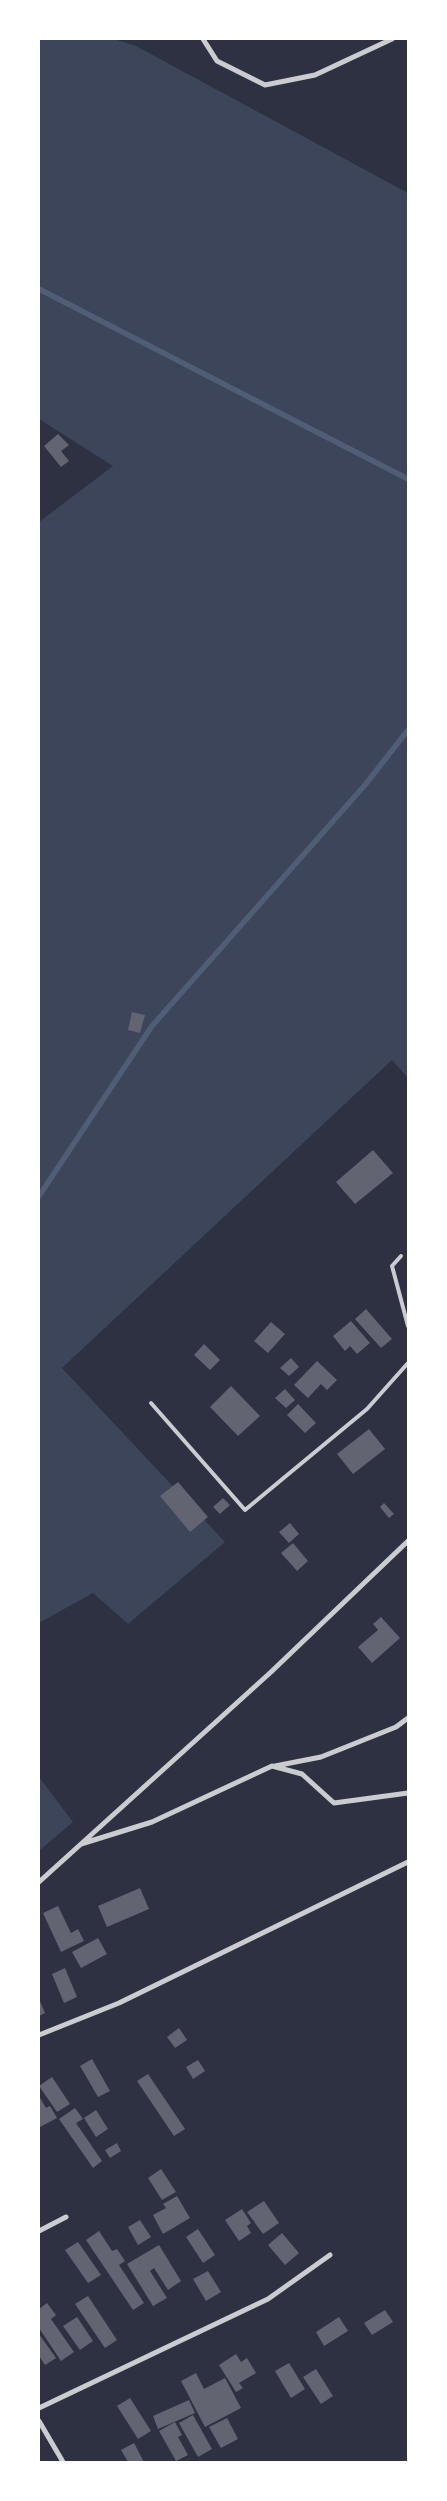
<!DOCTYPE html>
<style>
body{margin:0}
#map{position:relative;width:447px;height:2501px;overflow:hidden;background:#2d3142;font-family:Jost,sans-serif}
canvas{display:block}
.frame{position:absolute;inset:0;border:40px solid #fff;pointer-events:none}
</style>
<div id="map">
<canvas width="447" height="2501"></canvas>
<div class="frame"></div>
</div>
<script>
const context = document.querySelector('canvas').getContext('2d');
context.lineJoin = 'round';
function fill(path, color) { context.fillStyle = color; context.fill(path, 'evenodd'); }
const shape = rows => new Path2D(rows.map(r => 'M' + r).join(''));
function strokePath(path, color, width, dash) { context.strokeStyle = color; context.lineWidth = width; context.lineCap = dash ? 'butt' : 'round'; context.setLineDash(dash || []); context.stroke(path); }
const green = shape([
 [39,39,114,39,136,46,408,193,408,1078,392,1060,62,1368,225,1542,128,1624,93,1593,39,1623,39,522,113,466,39,419],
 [39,1777,73,1822,39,1851]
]);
const stream = shape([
 [39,289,408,479],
 [39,1196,152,1026,365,785,408,730]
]);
const building = shape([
 [58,434,69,445,61,451,69,461,61,467,44,446],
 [132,1012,145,1015,140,1033,128,1030],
 [373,1150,393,1173,355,1204,336,1182],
 [366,1309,392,1339,381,1348,355,1319],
 [351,1321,370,1343,357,1354,350,1346,345,1351,333,1336],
 [271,1322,285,1334,268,1353,254,1341],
 [204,1344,220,1360,210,1370,194,1355],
 [291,1358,299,1367,289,1376,280,1368],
 [317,1361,337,1380,327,1390,321,1384,308,1398,294,1385],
 [231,1386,260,1416,238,1436,210,1407],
 [285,1389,295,1400,286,1408,275,1398],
 [298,1404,316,1423,305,1433,287,1415],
 [369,1429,385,1449,353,1474,337,1454],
 [178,1482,208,1517,190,1532,160,1496],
 [223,1498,230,1505,220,1514,213,1507],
 [384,1503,394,1514,389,1518,380,1507],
 [290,1523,299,1534,289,1543,279,1532],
 [293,1543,308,1561,297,1571,281,1553],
 [381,1617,400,1638,372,1663,358,1647,378,1630,373,1624],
 [140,1888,149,1909,107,1927,98,1906],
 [58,1906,71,1933,78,1929,84,1941,61,1952,43,1913],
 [98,1938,107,1954,81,1968,72,1952],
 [65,1968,77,1997,64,2003,52,1974],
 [39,1999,45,2013,39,2016],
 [179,2028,187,2040,175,2048,167,2037],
 [92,2059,110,2091,98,2097,80,2066],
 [198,2060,205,2071,193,2079,186,2067],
 [148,2074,185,2129,174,2136,137,2081],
 [52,2077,70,2104,57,2112,39,2086],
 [39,2096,46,2108,50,2106,57,2118,40,2127],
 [75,2108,83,2119,76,2123,102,2161,93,2168,59,2119],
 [96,2110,108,2129,96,2137,84,2118],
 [117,2143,121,2151,110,2158,105,2150],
 [161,2169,176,2192,162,2200,148,2178],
 [177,2196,190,2218,163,2234,153,2215,166,2208,163,2204],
 [264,2201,279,2223,263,2234,247,2212],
 [242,2209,251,2223,247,2226,251,2233,239,2241,225,2220],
 [140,2220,151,2237,138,2245,128,2227],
 [198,2229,215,2255,203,2263,186,2237],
 [99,2231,112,2251,117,2249,125,2261,119,2265,144,2303,133,2310,86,2240],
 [282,2233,299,2253,285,2265,268,2245],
 [78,2242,101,2275,88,2283,65,2250],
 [159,2245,181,2281,168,2290,154,2268,150,2271,167,2298,153,2306,127,2264],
 [208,2271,221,2292,206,2301,193,2279],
 [88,2296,117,2340,105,2348,75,2304],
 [47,2303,56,2315,51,2319,74,2352,61,2361,39,2328,39,2309],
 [385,2310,393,2322,372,2335,364,2323],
 [77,2317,93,2341,80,2350,63,2326],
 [339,2317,348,2331,324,2346,316,2332],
 [39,2334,56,2358,45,2365,39,2356],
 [236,2354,241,2362,247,2358,256,2373,239,2383,243,2388,236,2392,219,2365],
 [289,2363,305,2389,291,2398,275,2371],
 [316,2369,333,2396,321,2404,303,2377],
 [196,2373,204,2389,225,2378,241,2408,205,2427,181,2381],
 [130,2398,151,2431,138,2439,117,2406],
 [189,2400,195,2413,158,2429,153,2416],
 [193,2415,212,2449,198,2457,179,2423],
 [227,2418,238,2439,221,2448,209,2427],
 [175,2422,182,2435,178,2437,188,2455,176,2461,159,2431],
 [134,2443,144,2462,128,2462,121,2450]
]);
const service = shape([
 [401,1256,392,1266,408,1326],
 [151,1403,245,1510,367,1409,408,1363]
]);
const minor = shape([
 [203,39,217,61,265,85,315,75,392,39],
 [275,1766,321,1757,396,1727,408,1718],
 [81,1844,271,1672,408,1541],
 [39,1882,81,1844,152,1822,272,1766,302,1774,334,1803,408,1793],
 [39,2035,119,2003,408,1862],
 [39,2231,66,2217],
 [39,2408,268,2299,330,2255],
 [39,2421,63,2462]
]);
fill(green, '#3c4559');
strokePath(stream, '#4f5d75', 5.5);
fill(building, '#626471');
strokePath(service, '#caccd0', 4);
strokePath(minor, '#caccd0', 5);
</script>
